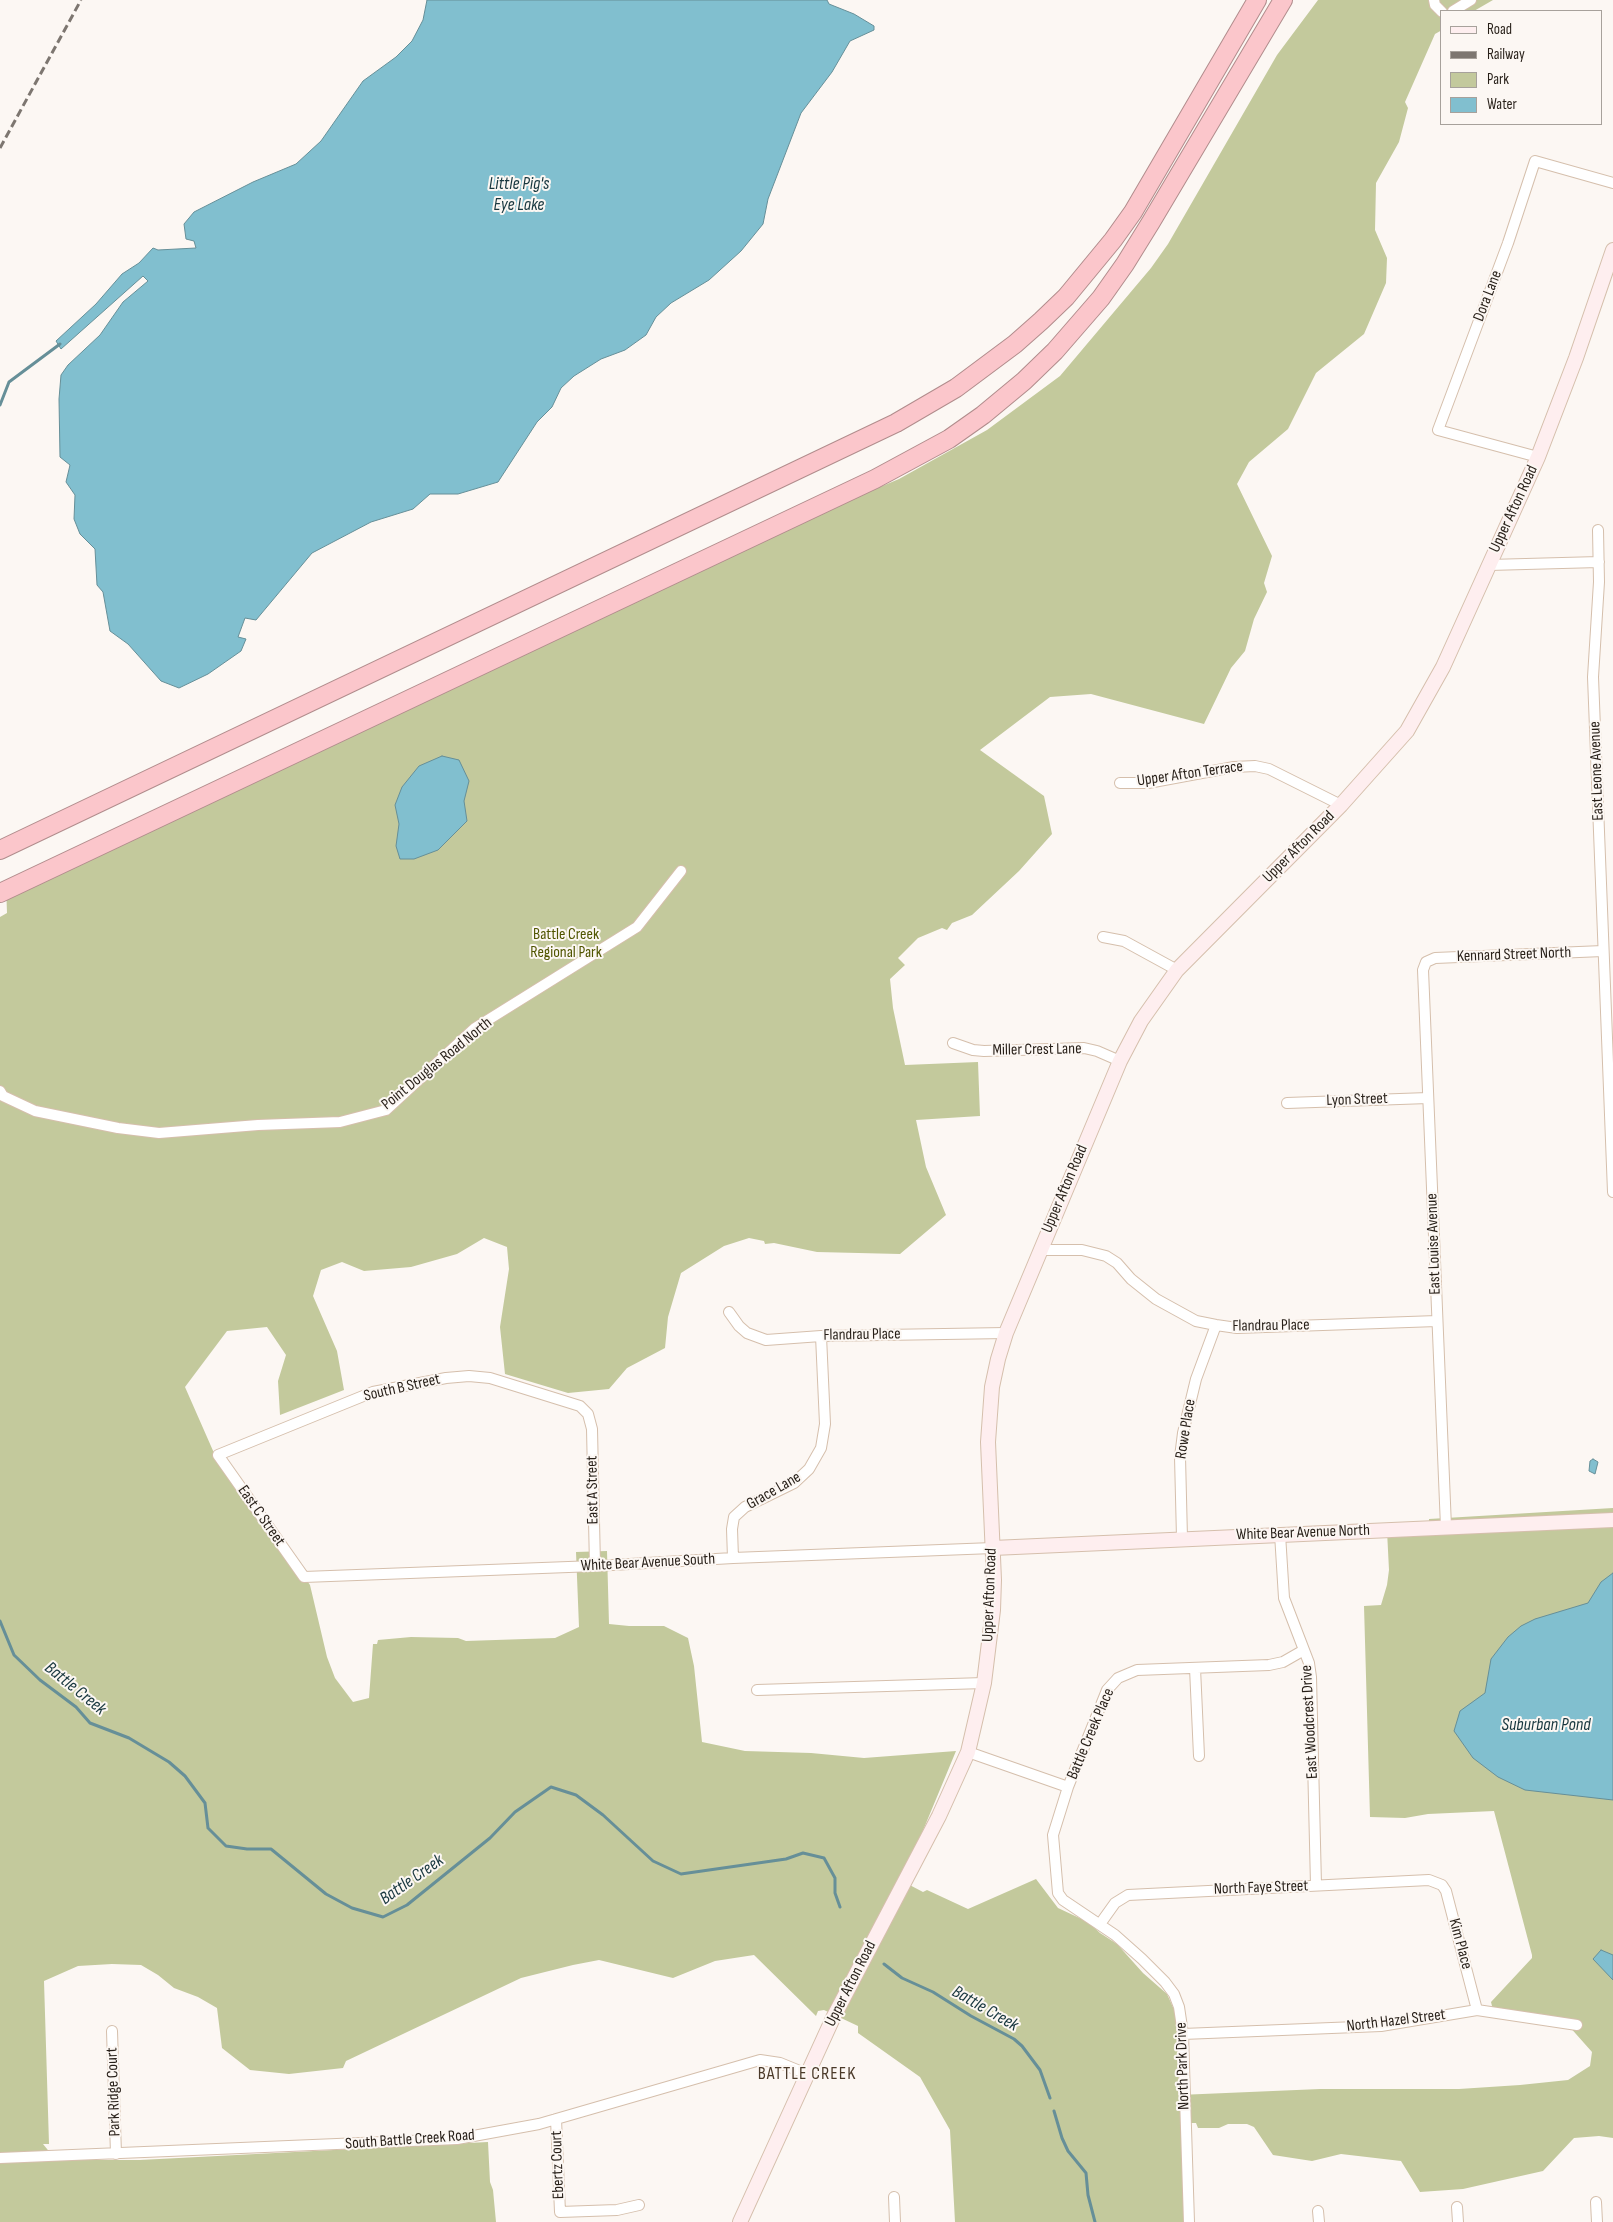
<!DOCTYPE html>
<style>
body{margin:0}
#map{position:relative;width:1613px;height:2222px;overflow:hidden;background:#fcf7f3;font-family:"Sofia Sans Condensed",sans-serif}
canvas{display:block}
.legend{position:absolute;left:1440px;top:10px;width:162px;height:115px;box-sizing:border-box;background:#fcf7f3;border:1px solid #a7a19b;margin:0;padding:6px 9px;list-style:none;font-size:15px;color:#271f18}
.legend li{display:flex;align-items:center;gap:10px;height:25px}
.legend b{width:25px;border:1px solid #a7a19b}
</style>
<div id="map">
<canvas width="1613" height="2222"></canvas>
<ul class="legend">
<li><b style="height:6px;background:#feeeef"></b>Road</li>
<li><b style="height:6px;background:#7d7670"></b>Railway</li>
<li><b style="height:14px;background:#c3c99c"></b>Park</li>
<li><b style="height:14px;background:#81bfcf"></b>Water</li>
</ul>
</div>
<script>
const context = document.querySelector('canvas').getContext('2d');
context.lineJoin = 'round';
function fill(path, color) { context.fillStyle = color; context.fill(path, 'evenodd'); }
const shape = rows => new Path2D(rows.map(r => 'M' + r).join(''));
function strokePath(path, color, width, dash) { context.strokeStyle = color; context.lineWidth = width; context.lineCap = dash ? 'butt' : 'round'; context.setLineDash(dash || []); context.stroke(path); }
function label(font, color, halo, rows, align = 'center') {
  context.font = font + ' "Sofia Sans Condensed",sans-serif'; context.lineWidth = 4; context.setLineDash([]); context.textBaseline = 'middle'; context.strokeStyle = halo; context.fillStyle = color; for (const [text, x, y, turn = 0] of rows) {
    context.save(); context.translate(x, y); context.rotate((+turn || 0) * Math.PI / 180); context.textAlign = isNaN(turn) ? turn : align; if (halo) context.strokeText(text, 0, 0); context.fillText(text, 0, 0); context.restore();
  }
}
const green = shape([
 [1318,0,1493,0,1474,11,1442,11,1442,30,1435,34,1405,102,1408,108,1399,142,1376,183,1375,230,1387,258,1386,283,1364,334,1316,373,1288,429,1249,462,1237,484,1272,556,1264,583,1267,592,1254,619,1245,651,1231,668,1204,724,1091,694,1050,697,980,750,1044,796,1052,834,1019,871,972,915,952,923,947,930,942,928,918,938,898,958,905,965,890,979,893,1008,905,1065,978,1062,980,1116,916,1120,926,1167,946,1215,900,1254,817,1252,774,1243,765,1244,764,1241,749,1238,724,1246,681,1273,668,1317,665,1348,627,1368,609,1389,568,1393,505,1374,500,1327,509,1269,507,1247,484,1238,457,1254,411,1267,364,1271,342,1262,321,1270,313,1296,337,1351,344,1390,280,1415,278,1381,286,1355,267,1327,227,1331,185,1387,214,1453,219,1456,310,1585,327,1657,335,1678,353,1702,369,1698,373,1644,377,1644,378,1640,411,1637,458,1638,466,1641,555,1638,579,1627,576,1552,607,1551,609,1624,629,1626,664,1626,688,1638,694,1666,702,1742,745,1751,811,1753,864,1758,956,1751,902,1881,923,1892,927,1890,968,1909,1036,1879,1058,1908,1088,1922,1100,1933,1117,1944,1143,1973,1167,1994,1177,2016,1179,2095,1320,2089,1459,2089,1520,2085,1568,2080,1590,2066,1592,2052,1568,2025,1495,2018,1491,2002,1532,1958,1532,1955,1494,1811,1428,1814,1405,1818,1370,1817,1364,1606,1381,1605,1387,1585,1389,1570,1387,1531,1429,1529,1429,1519,1613,1508,1613,2138,1599,2136,1574,2138,1543,2171,1463,2189,1420,2192,1401,2161,1341,2154,1312,2161,1273,2155,1254,2127,1247,2124,1228,2124,1219,2128,1198,2128,1196,2123,1186,2123,1189,2222,955,2222,950,2130,920,2077,858,2033,858,2026,824,2010,818,2011,816,2016,754,1955,715,1961,673,1978,599,1960,573,1965,521,1978,346,2061,343,2068,289,2074,250,2070,222,2048,217,2008,198,1997,174,1988,158,1975,141,1965,112,1964,78,1966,44,1981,49,2144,43,2144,56,2160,140,2160,488,2142,490,2182,493,2190,496,2222,0,2222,0,917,7,913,6,885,618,598,899,479,987,430,1060,376,1151,268,1168,244,1277,55]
]);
const water = shape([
 [427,0,827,0,829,4,854,14,874,26,874,30,850,41,832,72,801,113,768,199,763,224,741,251,709,280,671,303,656,317,646,335,625,350,601,359,574,376,561,388,552,407,537,422,498,482,458,494,430,494,413,509,371,522,312,553,256,620,245,618,238,637,246,639,241,651,208,674,179,688,161,681,128,644,110,631,103,592,97,585,95,549,80,534,74,519,75,495,66,482,70,465,60,457,59,399,61,375,68,365,100,335,123,302,148,281,143,276,61,349,56,341,96,304,122,274,139,263,153,248,158,250,196,248,194,241,186,239,184,224,194,212,253,182,296,164,321,141,363,81,396,57,412,41,423,20,427,0],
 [442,756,459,760,469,781,464,801,467,821,438,850,414,859,400,859,396,846,399,824,395,805,402,787,419,766,442,756],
 [1593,1459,1598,1462,1595,1474,1589,1471,1590,1461,1593,1459],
 [1613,1573,1613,1800,1525,1790,1498,1777,1473,1758,1454,1731,1460,1711,1485,1693,1491,1659,1508,1637,1521,1626,1535,1619,1588,1603,1601,1582,1613,1573],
 [1601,1950,1613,1955,1613,1980,1593,1959,1601,1950]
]);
const stream = shape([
 [0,405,9,382,60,344],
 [0,1621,14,1655,40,1680,76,1707,90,1723,129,1738,169,1762,185,1776,205,1803,208,1828,226,1846,247,1849,271,1849,326,1894,352,1908,383,1917,407,1905,490,1838,515,1812,551,1787,576,1795,603,1815,653,1861,681,1874,786,1859,803,1853,824,1858,835,1878,835,1893,840,1907],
 [884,1964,902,1978,933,1992,971,2016,1014,2039,1022,2046,1040,2070,1050,2098],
 [1054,2111,1062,2138,1068,2151,1086,2173,1088,2195,1095,2222]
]);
const street = shape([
 [1434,0,1435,5,1442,12],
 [1453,11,1471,0],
 [1538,457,1438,430,1508,243,1535,161,1613,183],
 [1598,530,1599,582,1593,677,1613,1192],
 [1489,565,1599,562],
 [1120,783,1148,783,1234,767,1255,766,1269,769,1341,805],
 [1103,937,1124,941,1177,970],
 [953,1043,973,1050,984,1051,1084,1048,1097,1051,1120,1061],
 [0,1091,3,1096,35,1111,118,1128,159,1133,258,1125,340,1122,386,1110,475,1028,637,927,681,871],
 [1287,1103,1428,1098],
 [1040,1250,1082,1250,1106,1256,1117,1263,1131,1279,1156,1299,1196,1321,1216,1325,1237,1328,1437,1321],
 [729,1312,739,1326,747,1333,766,1340,821,1336,1006,1333],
 [1446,1527,1423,970,1426,962,1435,958,1603,951],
 [1280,1534,1284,1598,1309,1663,1311,1677,1316,1885],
 [1182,1538,1180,1457,1183,1433,1196,1379,1216,1325],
 [733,1558,732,1529,734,1517,745,1507,794,1483,809,1469,821,1448,825,1424,821,1336],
 [595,1566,592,1429,588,1414,580,1406,490,1378,469,1376,446,1378,373,1392,218,1455,304,1577,595,1566,733,1558,993,1548],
 [1195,1668,1199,1756],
 [757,1690,984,1683],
 [968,1752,1068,1787],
 [1100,1924,1115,1903,1128,1895,1429,1880,1442,1885,1446,1891,1477,2010],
 [112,2031,116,2154],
 [1183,2034,1381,2026,1477,2010,1577,2025],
 [556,2119,560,2212,617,2210,639,2205],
 [0,2158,457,2139,539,2124,760,2060,780,2063,807,2074],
 [894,2197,895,2222],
 [1596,2202,1597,2222],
 [1457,2207,1458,2222],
 [1318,2211,1319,2222],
 [1189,2222,1183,2034,1179,2007,1174,1994,1165,1982,1142,1959,1115,1935,1063,1900,1058,1893,1053,1835,1068,1787,1107,1690,1118,1678,1137,1670,1269,1665,1283,1662,1304,1650]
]);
const secondary = shape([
 [993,1548,1613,1520],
 [740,2222,833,2018,939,1816,968,1752,984,1683,993,1610,994,1580,988,1442,992,1387,998,1359,1006,1333,1120,1061,1141,1021,1177,970,1341,805,1407,731,1443,667,1538,457,1576,358,1613,250]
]);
const highway = shape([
 [0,850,896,423,956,388,1015,344,1041,321,1066,297,1113,240,1133,212,1257,0],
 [0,893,875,479,949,439,983,415,1024,381,1055,351,1101,298,1125,264,1151,222,1283,0]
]);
const rail = shape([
 [0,148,81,0]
]);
const streetNames = [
 ["Dora Lane",1488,296,-69],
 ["Upper Afton Road",1514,509,-65],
 ["East Leone Avenue",1597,771,-92],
 ["Upper Afton Terrace",1190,774,-8],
 ["Upper Afton Road",1299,847,-45],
 ["Kennard Street North",1514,955,-2],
 ["Miller Crest Lane",1037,1050,-1],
 ["Point Douglas Road North",437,1064,-39],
 ["Lyon Street",1357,1100,-2],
 ["Upper Afton Road",1065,1189,-67],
 ["East Louise Avenue",1434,1244,-92],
 ["Flandrau Place",1271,1326,-1],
 ["Flandrau Place",862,1335,-1],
 ["South B Street",402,1388,-13],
 ["Rowe Place",1186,1429,-81],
 ["East A Street",593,1490,-91],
 ["Grace Lane",774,1491,-30],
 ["East C Street",261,1516,55],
 ["White Bear Avenue North",1303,1533,-2],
 ["White Bear Avenue South",648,1563,-3],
 ["Upper Afton Road",990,1595,-88],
 ["East Woodcrest Drive",1310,1722,-93],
 ["Battle Creek Place",1091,1734,-67],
 ["North Faye Street",1261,1888,-2],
 ["Kim Place",1460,1944,75],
 ["Upper Afton Road",851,1984,-63],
 ["North Hazel Street",1396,2021,-7],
 ["North Park Drive",1183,2066,-92],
 ["Park Ridge Court",114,2092,-92],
 ["South Battle Creek Road",410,2140,-4],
 ["Ebertz Court",558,2165,-92]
];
const parkNames = [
 ["Battle Creek",566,935],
 ["Regional Park",566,953]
];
const waterNames = [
 ["Little Pig's",519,184],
 ["Eye Lake",519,205],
 ["Battle Creek",75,1689,39],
 ["Suburban Pond",1546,1725],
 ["Battle Creek",412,1880,-35],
 ["Battle Creek",985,2009,30]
];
const neighbourhoodNames = [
 ["BATTLE CREEK",807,2074]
];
fill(green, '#c3c99c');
fill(water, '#81bfcf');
strokePath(water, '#668f98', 1);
strokePath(stream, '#668f98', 3);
strokePath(street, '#d5bfac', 12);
strokePath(secondary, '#d5bfac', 16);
strokePath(highway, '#b18c8c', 20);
strokePath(street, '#fff', 10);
strokePath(secondary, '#feeeef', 14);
strokePath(highway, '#fbc6cb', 18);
strokePath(rail, '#7d7670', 3, [8, 4]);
label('16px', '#271f18', '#fcf7f3', streetNames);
label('16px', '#505500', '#fcf7f3', parkNames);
label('italic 18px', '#18373f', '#fcf7f3', waterNames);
context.letterSpacing = '1px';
label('18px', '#4b3a29', '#fcf7f3', neighbourhoodNames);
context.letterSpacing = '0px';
</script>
